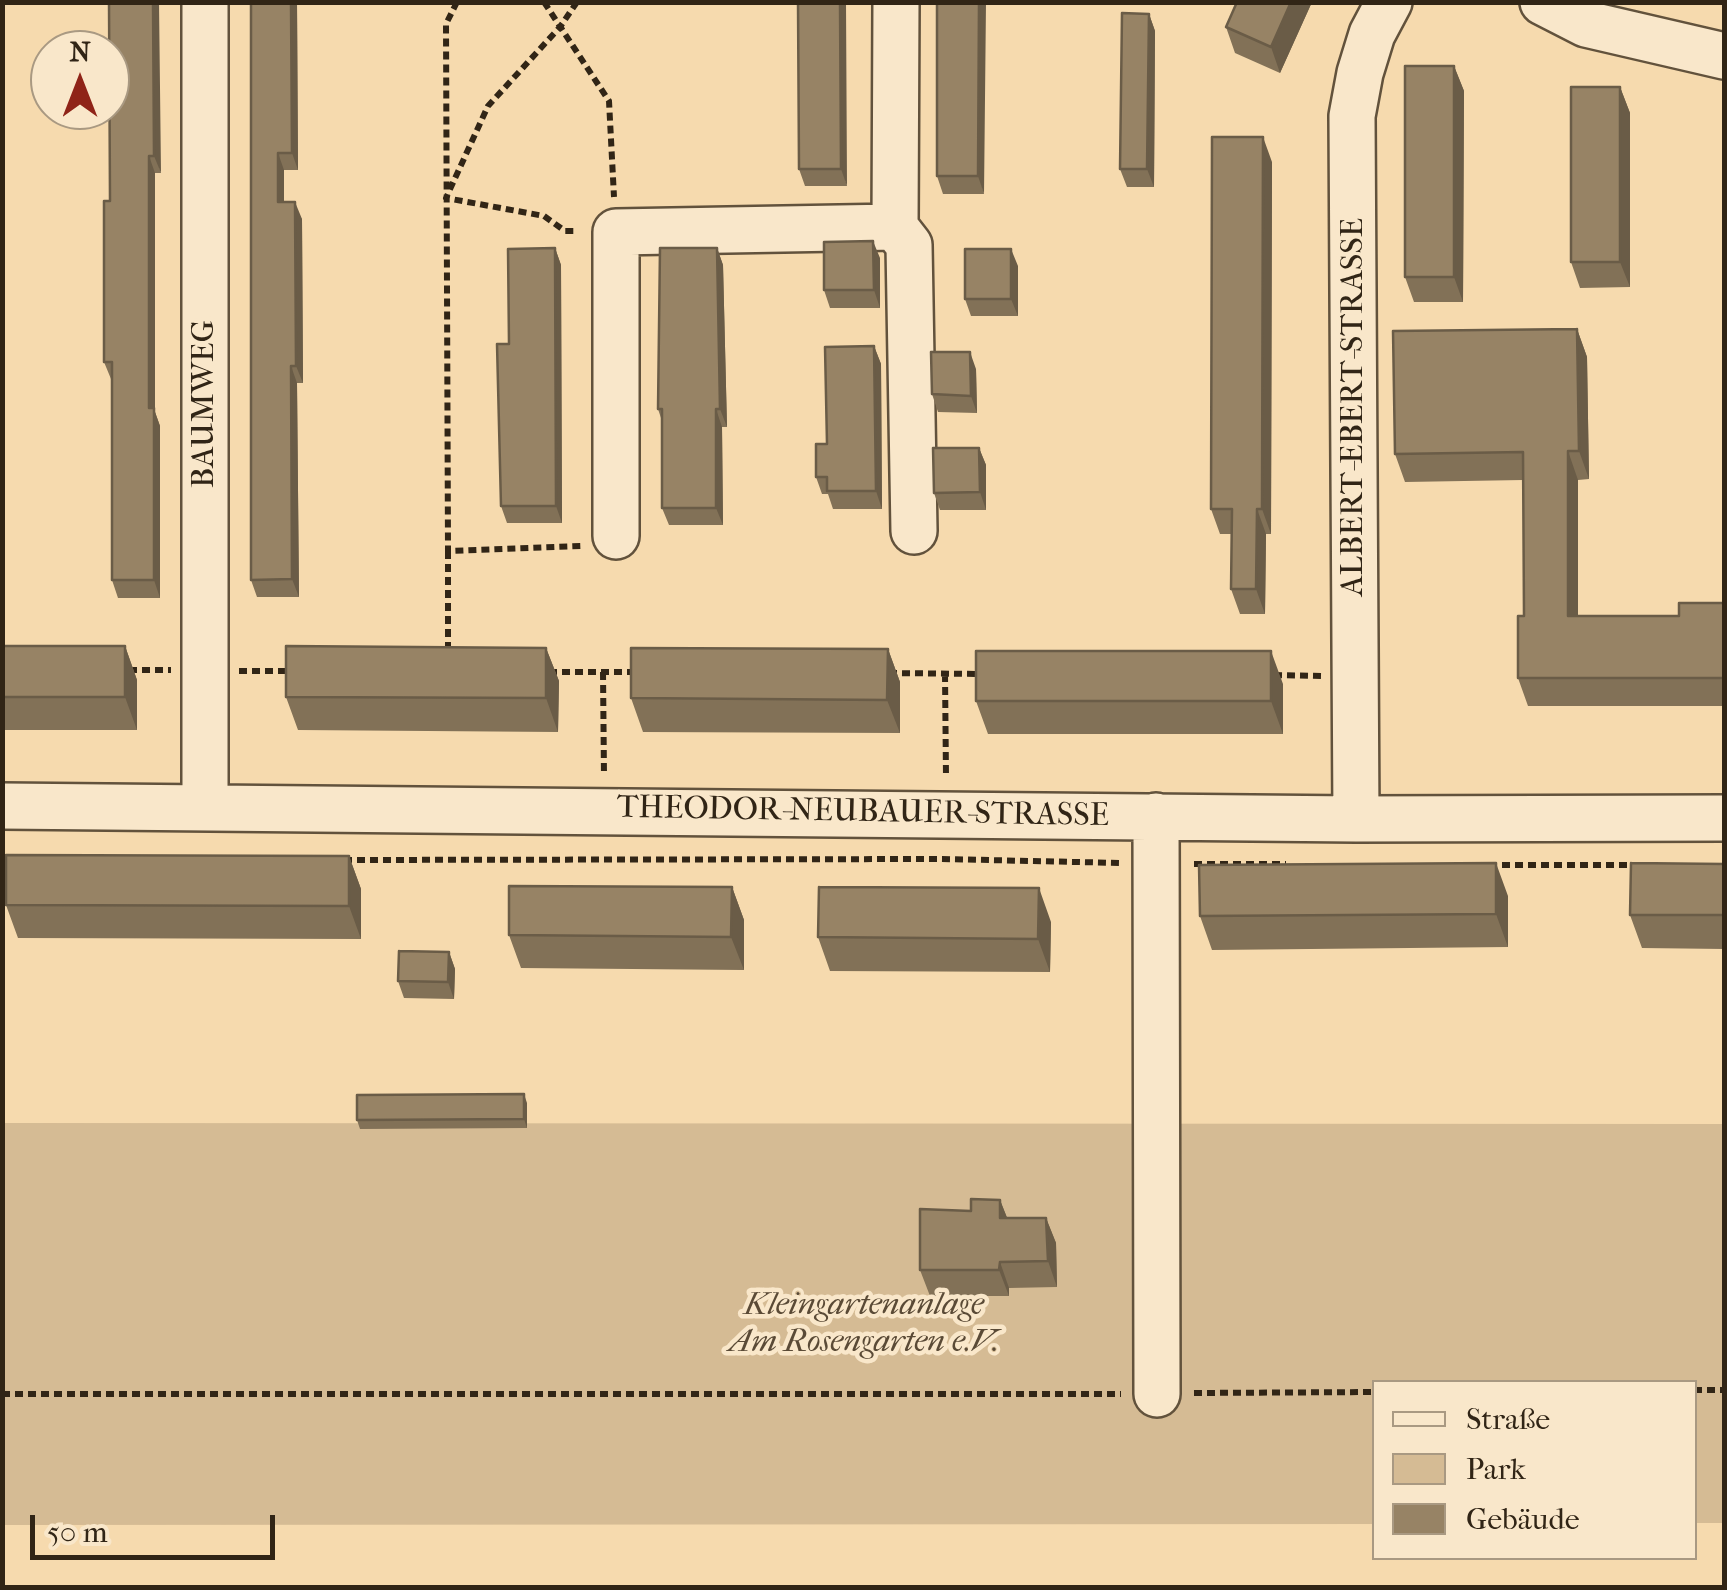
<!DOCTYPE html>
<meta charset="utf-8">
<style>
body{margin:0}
#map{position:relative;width:1727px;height:1590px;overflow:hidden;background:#f6daae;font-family:"IM FELL French Canon",serif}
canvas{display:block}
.frame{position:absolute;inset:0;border:5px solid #312516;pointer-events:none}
.legend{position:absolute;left:1372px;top:1380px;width:325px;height:180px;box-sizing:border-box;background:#f9e7ca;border:2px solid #a99982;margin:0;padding:12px 18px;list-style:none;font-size:30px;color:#312516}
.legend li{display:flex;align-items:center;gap:20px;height:50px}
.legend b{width:50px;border:2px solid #a99982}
.north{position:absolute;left:30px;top:30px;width:100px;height:100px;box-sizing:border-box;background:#f9e7ca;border:2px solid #a99982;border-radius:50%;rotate:0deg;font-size:28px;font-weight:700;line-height:40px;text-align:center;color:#312516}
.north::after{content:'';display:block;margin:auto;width:35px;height:45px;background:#8f2418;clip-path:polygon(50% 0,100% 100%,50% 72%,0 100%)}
.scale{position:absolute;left:30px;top:1515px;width:245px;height:45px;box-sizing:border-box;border:5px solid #312516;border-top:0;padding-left:12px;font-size:30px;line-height:35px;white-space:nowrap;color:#312516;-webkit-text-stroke:8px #f9e7ca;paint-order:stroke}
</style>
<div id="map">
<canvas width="1727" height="1590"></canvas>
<div class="frame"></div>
<ul class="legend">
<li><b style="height:12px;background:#f9e7ca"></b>Straße</li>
<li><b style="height:28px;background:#d5bb94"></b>Park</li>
<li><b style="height:28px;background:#978365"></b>Gebäude</li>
</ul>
<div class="north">N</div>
<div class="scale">50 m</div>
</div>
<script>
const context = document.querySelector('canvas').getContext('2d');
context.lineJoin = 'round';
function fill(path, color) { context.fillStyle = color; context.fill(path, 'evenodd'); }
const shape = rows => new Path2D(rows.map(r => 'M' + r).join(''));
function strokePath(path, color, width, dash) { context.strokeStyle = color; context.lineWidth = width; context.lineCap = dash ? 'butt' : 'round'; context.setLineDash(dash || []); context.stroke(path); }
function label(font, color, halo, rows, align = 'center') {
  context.font = font + ' "IM FELL French Canon",serif'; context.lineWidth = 9; context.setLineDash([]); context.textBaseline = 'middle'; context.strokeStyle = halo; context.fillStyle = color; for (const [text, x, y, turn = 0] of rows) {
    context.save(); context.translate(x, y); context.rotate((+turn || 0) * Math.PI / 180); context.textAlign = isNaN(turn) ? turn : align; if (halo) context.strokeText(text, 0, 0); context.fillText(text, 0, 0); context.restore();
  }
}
const green = shape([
 [3,1123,1724,1124,1724,1523,1695,1523,1694,1382,1374,1382,1374,1524,3,1525]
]);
const path = shape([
 [457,2,446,24,448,551,581,546],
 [544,2,609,101,614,197],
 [577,2,560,27,488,106,446,198,544,216,565,231,578,231],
 [448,551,448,655],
 [129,670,171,670],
 [239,671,291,671],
 [549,672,636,672],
 [603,672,604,776],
 [889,673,981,674],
 [945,674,946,777],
 [1274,675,1321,676],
 [344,860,942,859,1121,863],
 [1194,864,1286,864],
 [1489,865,1636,865],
 [1694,1390,1724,1390],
 [1194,1393,1374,1392],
 [2,1394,1121,1394]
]);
const minor = shape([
 [205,2,205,806],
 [896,2,895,227,909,245,914,531],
 [1543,2,1586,24,1724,56],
 [616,536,616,232,895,227],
 [2,806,1356,819,1724,818],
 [1156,816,1157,1394],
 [1356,819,1352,116,1360,73,1372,34,1389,2]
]);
const wall = shape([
 [109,2,161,173,155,173,155,412,160,426,160,598,118,598,112,580,112,379,111,379,104,362,110,201],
 [251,2,297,2,298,170,284,170,284,202,302,219,303,383,297,383,299,597,257,597,251,580],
 [798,2,847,186,805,186,799,169],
 [937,2,984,194,943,194,937,176],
 [1312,2,1280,73,1235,53,1226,27],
 [1149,14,1155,31,1154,187,1127,187,1120,169],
 [1454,66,1464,91,1463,302,1414,302,1405,277],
 [1620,87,1630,113,1630,287,1580,288,1571,262],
 [1272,162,1271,534,1266,534,1265,614,1240,614,1231,589,1232,534,1220,534,1211,509],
 [555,248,561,265,562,523,507,523,501,506,509,344],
 [717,248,723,265,727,427,722,427,723,525,669,525,662,508,662,421,658,409],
 [880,258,880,308,830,308,824,290],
 [1018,266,1018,316,971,316,965,299],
 [1577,329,1587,357,1589,479,1578,480,1578,616,1679,616,1724,603,1724,706,1528,706,1518,678,1524,616,1523,480,1405,482,1395,454],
 [874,346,881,364,882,509,833,509,828,494,822,494,816,477,827,444],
 [976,369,977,413,938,412,932,394],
 [979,448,986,465,986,510,940,510,934,493],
 [2,646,125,646,137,680,137,730,2,730],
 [546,648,559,681,558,732,298,730,286,697],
 [888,649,900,682,900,733,643,732,631,698],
 [1283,684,1283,734,988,734,976,701],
 [349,856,361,889,361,939,18,938,6,905],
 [1724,864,1724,949,1642,948,1630,915],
 [732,887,744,920,744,970,521,968,509,935],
 [1508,896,1508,947,1212,950,1200,916],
 [1051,922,1050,972,830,971,818,937],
 [449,952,455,969,454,999,404,998,398,981],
 [527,1103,527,1128,360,1129,357,1120],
 [1000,1200,1007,1218,1046,1218,1056,1243,1057,1287,1009,1288,1009,1296,930,1296,920,1270,971,1211]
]);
const shadedWall = shape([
 [153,2,159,2,161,173,154,156],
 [291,2,297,2,298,170,292,153],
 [840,2,846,2,847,186,841,169],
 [979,2,986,2,984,194,978,176],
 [1291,2,1312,2,1280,73,1271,47],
 [1149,14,1155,31,1154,187,1147,169],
 [1454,66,1464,91,1463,302,1454,277],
 [1620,87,1630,113,1630,287,1620,262],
 [1263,137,1272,162,1271,534,1262,509],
 [278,153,284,170,284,219,278,202],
 [149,156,155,173,155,412,160,426,160,598,154,580,149,408],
 [295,202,302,219,303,383,296,366],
 [873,241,880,258,880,308,874,290],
 [555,248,561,265,562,523,556,506],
 [717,248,723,265,727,427,720,409],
 [1011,249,1018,266,1018,316,1011,299],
 [1577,329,1587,357,1589,479,1579,451],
 [874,346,881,364,882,509,876,491],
 [970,352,976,369,977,413,971,396],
 [291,366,297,383,299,597,292,579],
 [716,409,722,427,723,525,716,508],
 [979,448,986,465,986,510,980,492],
 [1568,451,1578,480,1578,644,1568,616],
 [1257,509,1266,534,1265,614,1256,589],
 [125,646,137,680,137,730,125,697],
 [546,648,559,681,558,732,546,698],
 [888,649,900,682,900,733,887,700],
 [1271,651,1283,684,1283,734,1271,701],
 [349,856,361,889,361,939,349,906],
 [1496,863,1508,896,1508,947,1496,914],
 [732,887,744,920,744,970,731,937],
 [1039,888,1051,922,1050,972,1038,939],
 [449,952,455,969,454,999,448,982],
 [524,1094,527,1103,527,1128,524,1119],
 [1000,1200,1010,1225,1000,1218],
 [1046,1218,1056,1243,1057,1287,1048,1261],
 [1000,1262,1009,1288,1009,1296,999,1270]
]);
const building = shape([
 [109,2,153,2,154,156,149,156,149,408,154,408,154,580,112,580,112,362,104,362,104,201,110,201,109,2],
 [251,2,291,2,292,153,278,153,278,202,295,202,296,366,291,366,292,579,251,580,251,2],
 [798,2,840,2,841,169,799,169,798,2],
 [937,2,979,2,978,176,937,176,937,2],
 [1237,2,1291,2,1271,47,1226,27,1237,2],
 [1122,13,1149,14,1147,169,1120,169,1122,13],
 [1405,66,1454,66,1454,277,1405,277,1405,66],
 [1571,87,1620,87,1620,262,1571,262,1571,87],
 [1212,137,1263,137,1262,509,1257,509,1256,589,1231,589,1232,509,1211,509,1212,137],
 [873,241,874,290,824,290,824,242,873,241],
 [555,248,556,506,501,506,497,344,509,344,508,249,555,248],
 [660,248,717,248,720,409,716,409,716,508,662,508,662,409,658,409,660,248],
 [965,249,1011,249,1011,299,965,299,965,249],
 [1577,329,1579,451,1568,451,1568,616,1679,616,1679,603,1724,603,1724,678,1518,678,1518,616,1524,616,1523,452,1395,454,1393,331,1577,329],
 [874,346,876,491,827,491,827,477,816,477,816,444,827,444,825,347,874,346],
 [931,352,970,352,971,396,932,394,931,352],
 [933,448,979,448,980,492,934,493,933,448],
 [2,646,125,646,125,697,2,697,2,646],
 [286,646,546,648,546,698,286,697,286,646],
 [631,648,888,649,887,700,631,698,631,648],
 [976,651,1271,651,1271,701,976,701,976,651],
 [6,855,349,856,349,906,6,905,6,855],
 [1496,863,1496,914,1200,916,1199,865,1496,863],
 [1631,863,1724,864,1724,915,1630,915,1631,863],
 [509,886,732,887,731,937,509,935,509,886],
 [819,887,1039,888,1038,939,818,937,819,887],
 [399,951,449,952,448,982,398,981,399,951],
 [524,1094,524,1119,357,1120,357,1095,524,1094],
 [971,1199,1000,1200,1000,1218,1046,1218,1048,1261,1000,1262,999,1270,920,1270,920,1209,971,1211,971,1199]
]);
const streetNames = [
 ["BAUMWEG",205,404,-90],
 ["ALBERT-EBERT-STRASSE",1354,407,-90],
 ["THEODOR-NEUBAUER-STRASSE",863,813,1]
];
const parkNames = [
 ["Kleingartenanlage",864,1306],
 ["Am Rosengarten e.V.",864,1343]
];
fill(green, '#d5bb94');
strokePath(minor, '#62523c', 50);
strokePath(path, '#312516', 6, [8, 5]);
strokePath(minor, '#f9e7ca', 45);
fill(wall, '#827157');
fill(shadedWall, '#6a5c47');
fill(building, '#978365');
strokePath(building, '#6a5c47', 2.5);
label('32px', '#312516', '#f9e7ca', streetNames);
label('italic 32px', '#5a4a36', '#f9e7ca', parkNames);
</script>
